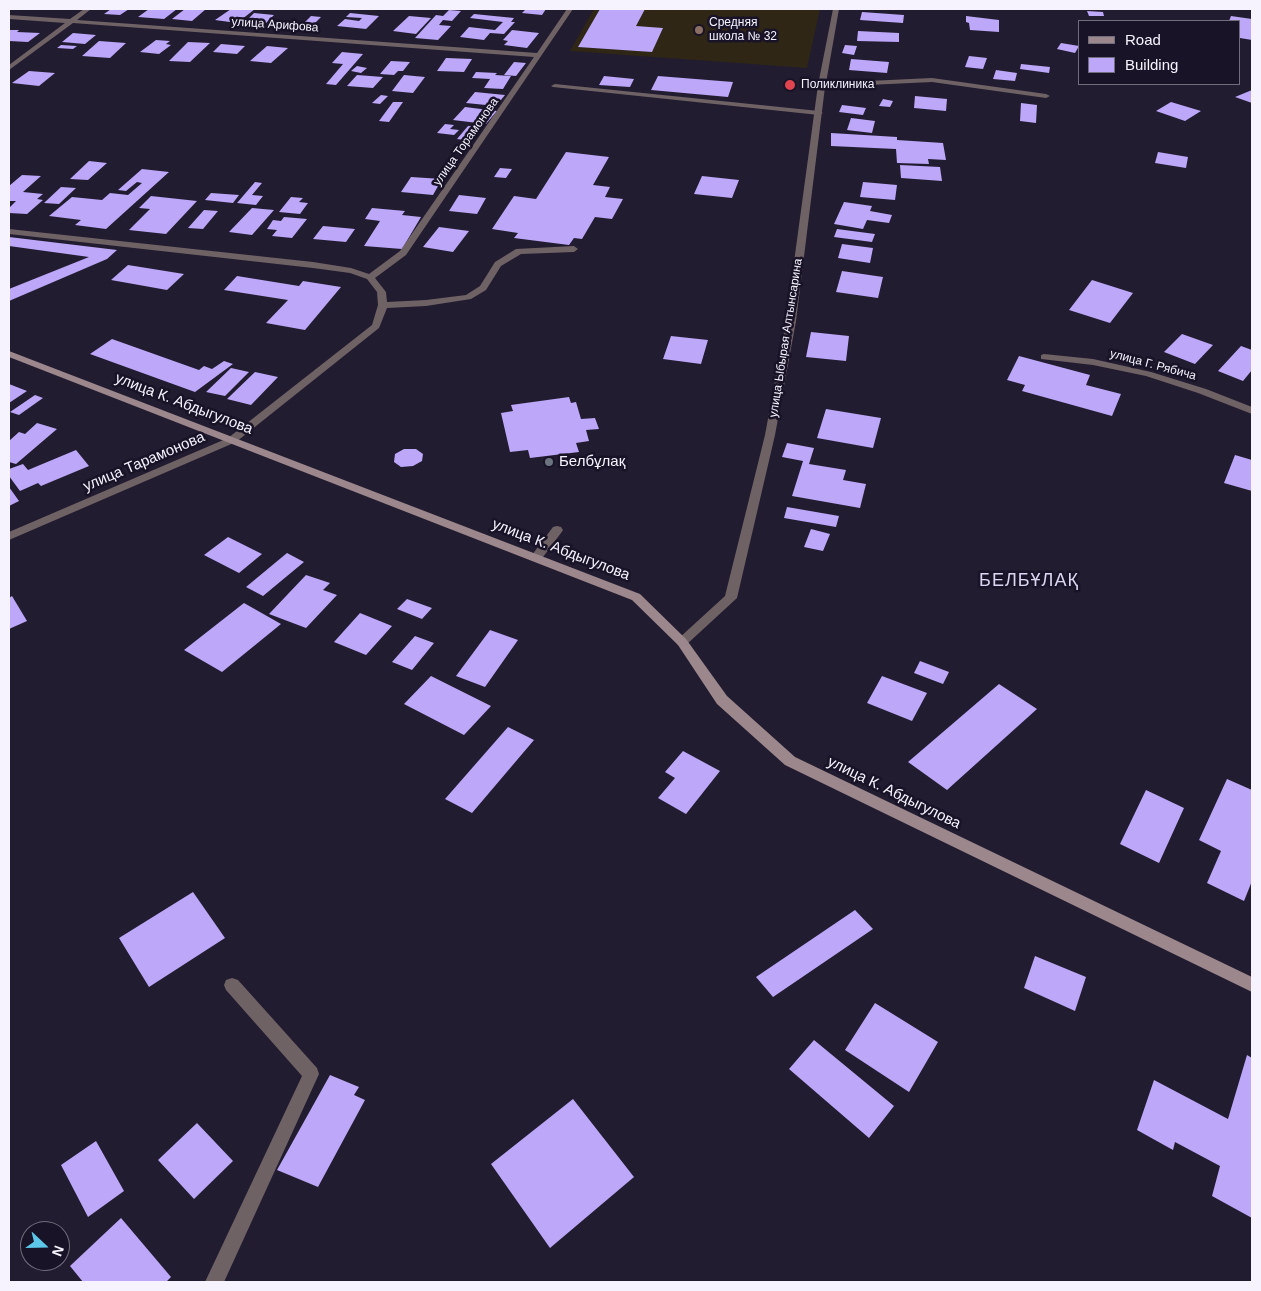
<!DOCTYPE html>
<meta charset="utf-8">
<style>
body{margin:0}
#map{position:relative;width:1261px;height:1291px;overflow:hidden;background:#221c31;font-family:Helvetica,sans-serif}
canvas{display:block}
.frame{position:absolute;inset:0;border:10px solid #f6f3ff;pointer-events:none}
.legend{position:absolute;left:1078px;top:20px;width:162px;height:65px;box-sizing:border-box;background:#191327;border:1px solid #716d7d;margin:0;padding:6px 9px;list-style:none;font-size:15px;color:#f6f3ff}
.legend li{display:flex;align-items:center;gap:10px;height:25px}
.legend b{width:25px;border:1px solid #716d7d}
.north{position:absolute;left:20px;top:1221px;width:50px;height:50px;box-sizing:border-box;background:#191327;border:1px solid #716d7d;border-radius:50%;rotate:111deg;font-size:14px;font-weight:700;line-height:20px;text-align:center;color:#f6f3ff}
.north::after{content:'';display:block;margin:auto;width:18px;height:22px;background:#5cc7e8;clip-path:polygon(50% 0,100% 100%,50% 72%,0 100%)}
</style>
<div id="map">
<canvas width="1261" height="1291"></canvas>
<div class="frame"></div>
<ul class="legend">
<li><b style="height:6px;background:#9c878c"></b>Road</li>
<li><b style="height:14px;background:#bca7f8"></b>Building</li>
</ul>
<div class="north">N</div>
</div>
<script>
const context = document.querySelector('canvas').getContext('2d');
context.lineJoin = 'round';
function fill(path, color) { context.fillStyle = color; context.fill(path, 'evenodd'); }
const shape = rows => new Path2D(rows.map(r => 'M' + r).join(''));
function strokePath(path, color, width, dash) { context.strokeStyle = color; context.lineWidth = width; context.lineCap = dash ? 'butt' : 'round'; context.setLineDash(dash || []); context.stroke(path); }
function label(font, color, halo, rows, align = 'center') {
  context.font = font + ' Helvetica,sans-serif'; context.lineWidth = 5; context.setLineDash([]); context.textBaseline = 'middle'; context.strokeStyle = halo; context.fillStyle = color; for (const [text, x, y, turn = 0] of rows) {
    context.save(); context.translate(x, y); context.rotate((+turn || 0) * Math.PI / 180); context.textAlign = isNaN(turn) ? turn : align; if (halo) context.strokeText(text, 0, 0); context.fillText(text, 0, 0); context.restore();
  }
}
const education = shape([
 [594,9,820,9,807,68,570,51]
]);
const building = shape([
 [111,9,129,9,120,15,104,14],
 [149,9,177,9,164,19,138,17],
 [185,9,206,9,192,21,172,19],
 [231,9,255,9,237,23,215,20],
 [526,9,546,9,542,15,522,13],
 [600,9,645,9,636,26,663,28,652,52,578,47],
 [449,10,461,11,452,21,443,20,439,25,451,26,438,40,415,38,436,15,443,16],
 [1087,11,1103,12,1104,16,1089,16],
 [862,12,904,15,903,23,860,20],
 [254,13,274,15,260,29,239,28],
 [350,13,379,16,366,29,337,26,345,19,359,21,362,18,346,17],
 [474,14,514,18,511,22,515,22,504,34,490,33,484,40,460,37,469,27,495,30,503,22,470,18],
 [311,16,321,17,311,27,301,26],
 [409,16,431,18,416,34,393,31],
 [966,16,999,20,999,32,970,30,969,23,966,22],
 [1231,16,1252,19,1252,40,1240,38,1240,21,1229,21],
 [9,30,19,30,17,32,40,33,28,42,9,41],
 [512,30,539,33,527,48,504,45,508,41,503,40],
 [858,31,899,33,899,42,857,41],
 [73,33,96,35,85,44,62,42],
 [156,40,170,41,166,44,171,45,159,54,140,52],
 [99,41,126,43,110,58,82,56],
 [188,42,210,43,190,62,169,61],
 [1061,43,1079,46,1075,53,1057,49],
 [221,44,245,46,237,54,213,52],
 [61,45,77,46,73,49,57,48],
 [845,45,857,46,854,55,842,53],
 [267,46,288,48,271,63,250,61],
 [342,52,363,54,336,85,326,84,343,64,332,63],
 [969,56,987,58,983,69,965,67],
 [446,58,472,59,464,72,437,71],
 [851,59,889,62,887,73,849,70],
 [391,61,410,62,403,71,398,71,394,75,380,74],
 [514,62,526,63,516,76,504,75],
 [1021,64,1050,67,1049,73,1020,69],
 [357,66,367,68,361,73,351,71],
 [996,70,1017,73,1015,81,993,79],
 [29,71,55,73,39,86,12,83],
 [476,72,497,73,495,75,511,76,503,89,484,88,490,79,472,78],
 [357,75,383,77,373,88,347,86],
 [404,75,425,77,413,93,392,91],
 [604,76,634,79,630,87,599,85],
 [658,76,733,82,728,97,651,90],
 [1252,90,1252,103,1235,97],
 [475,92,505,95,496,106,466,103],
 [381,95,388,96,380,104,372,103],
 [915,96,947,99,946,111,914,108],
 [883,99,893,101,890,107,879,106],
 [393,102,403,102,389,122,379,121],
 [1171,102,1201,111,1185,121,1156,111],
 [1021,103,1037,105,1036,123,1020,121],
 [842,105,866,108,863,115,839,112],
 [465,107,497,111,486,124,453,120],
 [851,118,875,121,872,133,847,130],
 [445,124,454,125,450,129,459,130,454,135,437,133],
 [468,126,482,127,471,141,457,139],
 [831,133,897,137,897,140,943,143,946,160,928,159,929,164,897,163,896,149,831,146],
 [566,152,609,157,593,185,610,187,605,197,623,199,612,219,595,217,582,239,574,238,569,245,514,238,518,233,492,229,514,196,536,199],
 [1158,152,1188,157,1186,168,1155,163],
 [89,161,107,163,88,180,70,179],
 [900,165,940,167,942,181,901,178],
 [500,168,512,169,506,178,494,177],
 [142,169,169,172,106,229,75,225,81,220,49,216,72,197,102,200,110,193,128,195,142,183,137,182,126,191,118,190],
 [22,175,41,176,23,192,43,194,37,199,43,200,27,214,9,213,9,208,16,201,9,201,9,186],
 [702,176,739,180,732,198,694,194],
 [411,177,442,179,433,195,401,192],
 [255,182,262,183,252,195,263,196,256,205,237,203],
 [863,182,897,185,895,200,860,197],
 [61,187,76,188,59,204,44,203],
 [211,193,239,195,233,203,205,200],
 [459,195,486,198,477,214,449,211],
 [151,196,197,201,166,234,129,230,150,209,139,208],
 [291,197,303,198,299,202,308,203,300,214,279,212],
 [844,202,872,206,870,211,892,215,889,223,867,220,863,229,834,224],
 [252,208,274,210,252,235,229,232],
 [372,208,405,211,402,215,421,217,402,249,364,246,380,221,365,219],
 [204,210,218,211,203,229,188,228],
 [284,217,307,219,292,238,272,236,277,230,267,229,273,220,281,221],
 [323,226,355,229,346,242,313,239],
 [439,227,469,231,453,252,423,247],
 [837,229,875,234,872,242,834,237],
 [9,237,117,250,107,259,9,301,9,289,89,257,9,246],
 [842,244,873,248,870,263,838,258],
 [128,265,184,274,167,290,111,280],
 [842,271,883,277,878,298,836,292],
 [237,276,299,286,303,281,341,287,305,330,266,323,288,300,224,290],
 [1092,280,1133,293,1110,323,1069,310],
 [811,332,849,336,846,361,806,357],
 [1182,334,1213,345,1195,364,1164,352],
 [671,336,708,340,701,364,663,359],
 [112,339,199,370,204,366,212,369,224,361,233,364,195,392,90,354],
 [1241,346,1252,350,1252,370,1243,381,1218,371],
 [1019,356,1090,375,1086,385,1121,394,1112,416,1022,391,1025,385,1007,380],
 [231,368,249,372,225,396,206,392],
 [255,372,278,377,251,405,227,399],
 [9,384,27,391,9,403],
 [35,395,43,398,19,415,10,412],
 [569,397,571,403,576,402,581,419,595,418,599,429,586,430,589,441,576,443,579,452,530,458,528,450,510,452,501,413,513,411,511,405],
 [826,409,881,418,873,448,817,438],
 [37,423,57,429,16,464,9,462,9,441,19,432,25,434],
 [787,443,814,448,809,464,846,470,843,480,866,484,860,508,792,496,803,461,782,457],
 [404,449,416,449,423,454,422,461,413,466,401,467,394,462,395,454],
 [76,450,89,466,41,486,38,483,20,491,9,476,9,469,23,464,28,470],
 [1235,455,1252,460,1252,491,1224,483],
 [9,487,19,501,9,506],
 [787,507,839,516,836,527,784,518],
 [811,529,830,534,823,551,804,547],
 [228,537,262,554,239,573,204,555],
 [287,553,304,562,263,596,246,587],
 [306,575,330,583,323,590,337,595,306,628,269,614],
 [12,596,27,621,9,629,9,598],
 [407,599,432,608,422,619,397,609],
 [244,603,281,624,222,672,184,650],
 [360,613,392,626,366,655,334,642],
 [490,630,518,640,485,687,456,676],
 [415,636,434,643,412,670,392,662],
 [920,661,949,672,943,684,914,673],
 [431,676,491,706,464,735,404,704],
 [882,676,927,693,912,721,867,703],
 [999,684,1037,709,947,790,908,762],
 [508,727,534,740,472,813,445,799],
 [683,751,720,771,686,814,658,798,675,778,665,772],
 [1227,779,1252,790,1252,881,1244,901,1207,883,1221,851,1199,840],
 [1146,790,1184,808,1159,863,1120,844],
 [193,892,225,938,149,987,119,938],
 [855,910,873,929,773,997,756,977],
 [1035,956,1086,977,1075,1011,1024,988],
 [875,1003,938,1042,909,1092,845,1050],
 [814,1040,894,1106,869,1138,789,1069],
 [1247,1055,1252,1058,1252,1218,1212,1196,1220,1166,1175,1142,1173,1150,1137,1130,1154,1080,1228,1119],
 [330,1075,359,1087,354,1095,365,1100,318,1187,277,1170],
 [573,1099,634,1177,550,1248,491,1164],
 [197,1123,233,1161,194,1199,158,1160],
 [96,1141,124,1191,88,1217,61,1165],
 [121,1218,171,1277,166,1282,83,1282,70,1266]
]);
const lane = shape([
 [555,84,819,111,823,113,819,115,553,87,551,86,555,84]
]);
const street = shape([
 [84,9,91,9,77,20,537,53,567,9,573,9,406,255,375,278,386,292,387,302,426,300,466,295,480,286,495,262,516,249,574,246,578,249,574,252,521,254,501,266,486,290,471,299,426,306,387,308,379,328,236,442,9,540,9,532,228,438,372,325,378,305,377,292,367,279,350,273,313,268,9,234,9,229,313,262,351,268,369,274,400,251,534,57,73,23,9,70,9,65,65,23,9,19,9,15,70,19,84,9],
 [833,9,839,9,826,83,932,78,1046,94,1050,96,1046,98,932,82,825,87,796,321,775,435,737,598,686,645,682,647,678,645,676,642,678,639,725,596,765,435,786,321,818,85,833,9],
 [1044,354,1093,359,1151,372,1206,389,1252,407,1252,414,1198,393,1146,376,1093,365,1041,359,1041,355,1044,354],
 [557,526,561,527,563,530,561,533,540,561,532,561,530,558,532,555,553,527,557,526],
 [232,978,238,980,317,1068,319,1074,224,1282,205,1282,302,1076,226,990,224,985,226,980,232,978]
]);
const secondary = shape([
 [9,351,640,594,686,639,727,696,795,757,1252,977,1252,992,785,765,717,704,678,645,632,600,9,357,9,351]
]);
const markers = [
 [699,30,5,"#8d6e63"],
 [790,85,6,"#e0444e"],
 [549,462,5,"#6b7280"]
];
const farPoinames = [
 ["Средняя",709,23],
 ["школа № 32",709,37],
 ["Поликлиника",801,85]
];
const farStreetnames = [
 ["улица Арифова",275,25,4],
 ["улица Торамонова",466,142,-55],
 ["улица Ыбырая Алтынсарина",786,338,-81],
 ["улица Г. Рябича",1153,365,15]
];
const streetNames = [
 ["улица К. Абдыгулова",184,404,21],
 ["улица Тарамонова",144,462,-23],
 ["улица К. Абдыгулова",561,550,21],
 ["улица К. Абдыгулова",894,793,26]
];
const poiNames = [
 ["Белбұлақ",559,462]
];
const quarterNames = [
 ["БЕЛБҰЛАҚ",1029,581]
];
fill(education, '#2f2616');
fill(building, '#bca7f8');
fill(lane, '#6f6265');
fill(street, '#6f6265');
fill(secondary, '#9c878c');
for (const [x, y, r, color] of markers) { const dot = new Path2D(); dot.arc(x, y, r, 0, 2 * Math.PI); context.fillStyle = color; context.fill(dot); strokePath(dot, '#191327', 2); }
label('12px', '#f6f3ff', '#191327', farPoinames, 'left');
label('12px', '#f6f3ff', '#191327', farStreetnames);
label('15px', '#f6f3ff', '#191327', streetNames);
label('15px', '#f6f3ff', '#191327', poiNames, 'left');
context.letterSpacing = '1px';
label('18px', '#dbd5f2', '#191327', quarterNames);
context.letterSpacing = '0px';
</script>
